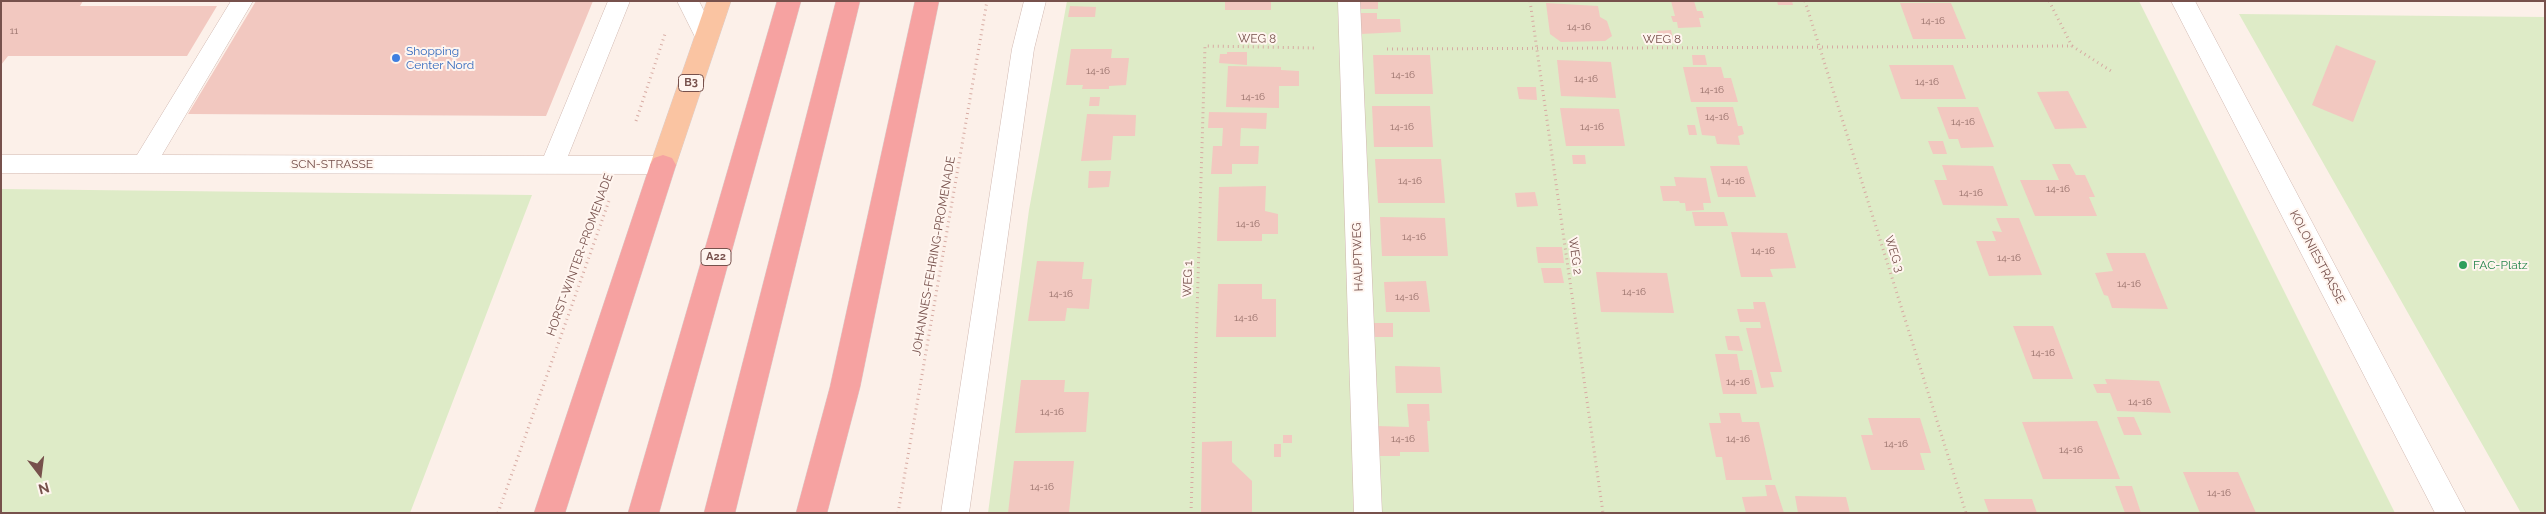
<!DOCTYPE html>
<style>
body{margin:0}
#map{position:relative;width:2546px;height:514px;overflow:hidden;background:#fcf0e9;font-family:Raleway,sans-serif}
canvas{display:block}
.frame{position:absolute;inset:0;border:2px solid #77514c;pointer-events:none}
.north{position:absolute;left:15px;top:449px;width:50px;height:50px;-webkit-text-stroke:4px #fff5ef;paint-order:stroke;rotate:165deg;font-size:14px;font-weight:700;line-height:20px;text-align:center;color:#77514c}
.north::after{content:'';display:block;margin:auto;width:18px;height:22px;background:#77514c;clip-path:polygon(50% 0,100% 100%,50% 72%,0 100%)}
</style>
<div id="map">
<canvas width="2546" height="514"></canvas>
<div class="frame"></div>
<div class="north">N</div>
</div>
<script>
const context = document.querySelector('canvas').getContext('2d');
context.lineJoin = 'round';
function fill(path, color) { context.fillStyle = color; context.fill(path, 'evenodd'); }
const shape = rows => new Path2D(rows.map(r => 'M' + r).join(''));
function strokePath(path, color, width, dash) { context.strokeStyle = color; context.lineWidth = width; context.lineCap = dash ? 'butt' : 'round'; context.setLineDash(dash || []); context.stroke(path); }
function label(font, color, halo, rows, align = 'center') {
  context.font = font + ' Raleway,sans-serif'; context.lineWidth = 4; context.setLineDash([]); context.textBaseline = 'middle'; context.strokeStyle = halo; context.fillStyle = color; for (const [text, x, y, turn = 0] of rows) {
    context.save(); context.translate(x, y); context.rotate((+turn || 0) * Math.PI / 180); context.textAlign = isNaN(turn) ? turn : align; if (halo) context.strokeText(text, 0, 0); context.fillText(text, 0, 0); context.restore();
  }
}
const green = shape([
 [1067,1,2139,1,2395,513,988,513,1029,210],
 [2239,14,2545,17,2545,513,2521,513],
 [1,189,532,195,410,513,1,513]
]);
const building = shape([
 [1,1,83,1,80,6,217,6,187,56,8,56,1,65],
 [256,1,593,1,546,116,188,114],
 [1225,1,1271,1,1271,10,1225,10],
 [1359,1,1378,1,1378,9,1359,9],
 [1671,1,1694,1,1697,11,1702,11,1704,18,1699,18,1701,27,1678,28,1677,22,1673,22,1671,16,1675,16],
 [1777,1,1792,1,1793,5,1778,5],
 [1546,3,1598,6,1600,17,1607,21,1612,36,1605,41,1561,42,1550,34],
 [1900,3,1951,3,1966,39,1913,39],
 [1070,6,1096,7,1095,17,1068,17],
 [1360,13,1377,13,1377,19,1400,19,1401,32,1361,34],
 [1671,30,1674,42,1660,42,1657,31],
 [2336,45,2376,61,2353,122,2312,105],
 [1071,49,1112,49,1111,58,1129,58,1126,85,1109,86,1109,89,1082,89,1083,85,1066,85],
 [1227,52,1247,52,1247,65,1219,63,1220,54,1227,54],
 [1373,55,1430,55,1433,94,1375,94],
 [1692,55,1705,55,1707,65,1693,65],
 [1557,60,1611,62,1616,98,1561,96],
 [1889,65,1953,65,1966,99,1901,99],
 [1228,66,1281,67,1281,70,1299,71,1299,86,1279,86,1279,108,1226,107],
 [1683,67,1721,67,1724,78,1731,78,1738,102,1691,102],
 [1517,87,1536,87,1537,100,1519,99],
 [2068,91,2087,128,2055,129,2037,92],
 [1090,97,1100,97,1099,106,1089,106],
 [1372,106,1430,106,1433,147,1374,147],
 [1696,107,1733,107,1738,126,1742,126,1744,134,1738,136,1740,145,1717,144,1715,136,1702,135],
 [1937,107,1978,107,1994,147,1961,148,1958,139,1949,139],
 [1560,108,1619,109,1625,146,1566,146],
 [1209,112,1267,113,1266,129,1241,128,1240,146,1259,146,1258,164,1232,164,1232,174,1211,174,1213,146,1222,146,1223,128,1208,128],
 [1087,114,1136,115,1135,136,1113,136,1111,160,1081,161],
 [1687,125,1695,125,1697,135,1689,135],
 [1928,141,1943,141,1947,154,1933,154],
 [1572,155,1585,155,1586,164,1573,164],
 [1375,159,1441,159,1445,203,1378,203],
 [2052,164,2070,164,2076,175,2085,175,2095,197,2089,197,2097,216,2035,216,2020,180,2059,180],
 [1942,165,1993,166,2008,206,1943,205,1934,180,1947,180],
 [1710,166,1747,166,1756,197,1718,197],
 [1089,171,1111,171,1109,187,1088,188],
 [1674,177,1706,178,1711,203,1703,203,1704,210,1686,211,1685,203,1680,203,1679,201,1663,201,1660,186,1676,186],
 [1266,186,1265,211,1278,214,1278,234,1262,234,1262,241,1217,241,1219,187],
 [1535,192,1538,206,1517,207,1515,193],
 [1692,212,1724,212,1728,226,1695,226],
 [1380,217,1445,218,1448,256,1382,256],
 [1996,218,2019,218,2042,275,1989,276,1976,241,1996,241,1992,231,2002,232],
 [1731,232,1787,233,1796,268,1770,269,1773,277,1741,277],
 [1536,247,1562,247,1564,263,1538,263],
 [2106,253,2145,253,2168,309,2112,308,2108,296,2104,295,2095,273,2113,271],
 [1037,261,1084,262,1082,279,1092,279,1089,309,1067,308,1065,321,1028,321],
 [1541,268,1561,268,1564,283,1544,283],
 [1596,272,1667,273,1674,313,1601,312],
 [1426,281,1430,312,1386,312,1384,282],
 [1218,284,1262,284,1262,299,1276,299,1276,337,1216,337],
 [1753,302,1765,302,1782,372,1770,372,1774,387,1761,388,1746,328,1761,328,1760,322,1740,322,1737,309,1754,309],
 [1373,323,1393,323,1393,337,1374,337],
 [2013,326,2053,326,2073,379,2033,379],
 [1725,336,1739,336,1743,351,1728,350],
 [1715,354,1737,354,1740,370,1752,370,1757,394,1723,394],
 [1395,366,1440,367,1442,393,1396,393],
 [2105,379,2159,381,2171,413,2117,411,2110,393,2097,393,2093,384,2107,384],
 [1021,380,1065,380,1064,392,1089,392,1086,432,1015,433],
 [1407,404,1429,404,1430,421,1427,421,1429,452,1400,452,1400,456,1379,456,1377,426,1409,427],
 [1719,413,1740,413,1742,422,1759,422,1772,480,1726,480,1722,457,1716,457,1709,423,1721,423],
 [2117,417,2134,417,2142,435,2124,435],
 [1868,418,1920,418,1931,453,1920,453,1925,470,1871,470,1861,435,1873,435],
 [2097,421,2120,479,2043,479,2022,422],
 [1283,435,1292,435,1292,443,1283,443],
 [1232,441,1232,462,1252,481,1252,513,1201,513,1202,442],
 [1274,444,1281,444,1281,457,1274,457],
 [1014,461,1074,461,1069,513,1008,513],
 [2183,472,2238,472,2256,513,2200,513],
 [1765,485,1775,485,1784,513,1746,513,1742,497,1767,496],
 [2115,486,2132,486,2141,513,2125,513],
 [1795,496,1846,497,1850,513,1798,513],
 [1984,499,2032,499,2037,513,1989,513]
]);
const path = shape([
 [1530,1,1603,513],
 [1805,1,1966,513],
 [2049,1,2072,46],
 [1387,49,2072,46,2111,71],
 [636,121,665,34],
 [498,513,610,198],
 [898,513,987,1],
 [1191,513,1205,46,1315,48]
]);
const service = shape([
 [231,1,253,1,162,155,544,156,608,1,630,1,568,156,663,156,671,159,675,165,671,171,663,174,1,173,1,155,137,155,231,1],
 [677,1,699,1,717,37,714,43,706,45,698,43,677,1],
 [1024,1,1046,1,1034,49,969,513,941,513,1012,49,1024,1],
 [1338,1,1360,1,1382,513,1354,513,1338,1]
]);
const tertiary = shape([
 [2171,1,2195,1,2466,513,2435,513,2171,1]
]);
const primary = shape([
 [707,1,731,1,676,165,672,172,663,175,654,172,650,165,707,1]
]);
const motorway = shape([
 [777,1,801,1,659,513,628,513,777,1],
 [836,1,860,1,735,513,704,513,836,1],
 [915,1,939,1,860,387,827,513,796,513,830,387,915,1],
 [663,155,672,158,676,165,565,513,534,513,650,165,654,158,663,155]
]);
const markers = [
 [396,58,5,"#3f7fe0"],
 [2463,265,5,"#2e9e5b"]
];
const numberNames = [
 ["14-16",1933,21],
 ["14-16",1579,27],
 ["11",14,31],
 ["14-16",1098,71],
 ["14-16",1403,75],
 ["14-16",1586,79],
 ["14-16",1927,82],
 ["14-16",1712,90],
 ["14-16",1253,97],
 ["14-16",1717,117],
 ["14-16",1963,122],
 ["14-16",1402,127],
 ["14-16",1592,127],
 ["14-16",1410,181],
 ["14-16",1733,181],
 ["14-16",2058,189],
 ["14-16",1971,193],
 ["14-16",1248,224],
 ["14-16",1414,237],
 ["14-16",1763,251],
 ["14-16",2009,258],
 ["14-16",2129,284],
 ["14-16",1634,292],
 ["14-16",1061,294],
 ["14-16",1407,297],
 ["14-16",1246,318],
 ["14-16",2043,353],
 ["14-16",1738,382],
 ["14-16",2140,402],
 ["14-16",1052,412],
 ["14-16",1403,439],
 ["14-16",1738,439],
 ["14-16",1896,444],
 ["14-16",2071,450],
 ["14-16",1042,487],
 ["14-16",2219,493]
];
const shields = [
 [691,83,25],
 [716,257,30]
];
const shieldNames = [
 ["B3",691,83],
 ["A22",716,257]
];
const streetNames = [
 ["WEG 8",1257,39,1],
 ["WEG 8",1662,39],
 ["SCN-STRASSE",332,164],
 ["WEG 3",1894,254,72],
 ["HORST-WINTER-PROMENADE",580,255,-70],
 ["JOHANNES-FEHRING-PROMENADE",934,256,-80],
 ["WEG 2",1575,256,82],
 ["HAUPTWEG",1358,257,-92],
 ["KOLONIESTRASSE",2317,257,62],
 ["WEG 1",1188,279,-88]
];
const shopNames = [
 ["Shopping",406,51],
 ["Center Nord",406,65]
];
const leisureNames = [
 ["FAC-Platz",2473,265]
];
fill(green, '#deebc7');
fill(building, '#f2c8c0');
strokePath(service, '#d1b8b1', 1);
strokePath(tertiary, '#d1b8b1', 1);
strokePath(primary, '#d9cecd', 1);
strokePath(motorway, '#d9cecd', 1);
strokePath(path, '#d7aba3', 3, [1, 4]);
fill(service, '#fff');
fill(tertiary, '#fff');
fill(primary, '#fac4a2');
fill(motorway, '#f6a2a1');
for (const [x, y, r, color] of markers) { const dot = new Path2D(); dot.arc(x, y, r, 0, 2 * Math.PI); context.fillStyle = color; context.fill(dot); strokePath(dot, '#fff5ef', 2); }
label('10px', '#966f69', null, numberNames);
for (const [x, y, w] of shields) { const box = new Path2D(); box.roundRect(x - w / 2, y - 8.5, w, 17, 4); context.fillStyle = '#fff5ef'; context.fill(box); strokePath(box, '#77514c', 1); }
label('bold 11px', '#77514c', null, shieldNames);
label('12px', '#77514c', '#fff5ef', streetNames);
label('12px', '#366cbe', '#fff5ef', shopNames, 'left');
label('12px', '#27864d', '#fff5ef', leisureNames, 'left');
</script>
